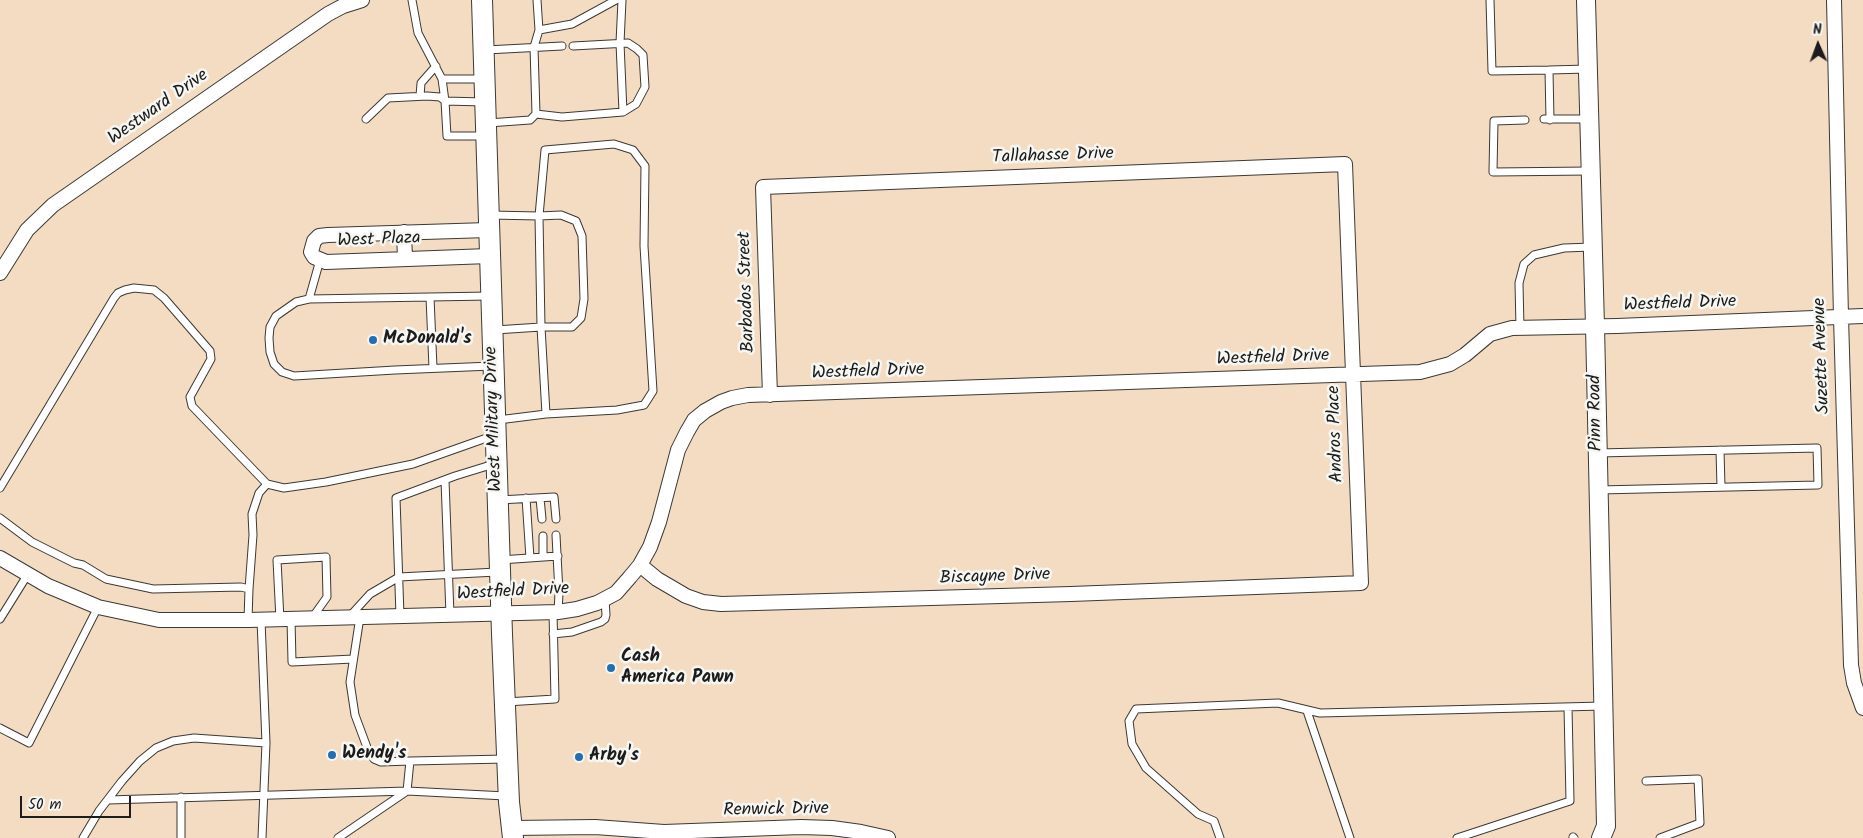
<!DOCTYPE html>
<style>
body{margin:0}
#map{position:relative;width:1863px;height:838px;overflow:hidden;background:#f3dcc1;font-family:Kalam,sans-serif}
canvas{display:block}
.north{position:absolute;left:1793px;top:20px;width:50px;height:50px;-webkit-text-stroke:4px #f6f6f2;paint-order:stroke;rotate:358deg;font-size:14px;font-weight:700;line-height:20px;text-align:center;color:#1c1c1c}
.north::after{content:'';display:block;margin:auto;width:18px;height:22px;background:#1c1c1c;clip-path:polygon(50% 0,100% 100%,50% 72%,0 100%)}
.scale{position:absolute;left:20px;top:796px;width:111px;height:22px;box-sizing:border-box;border:2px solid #1c1c1c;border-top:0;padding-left:6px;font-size:15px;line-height:18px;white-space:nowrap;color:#1c1c1c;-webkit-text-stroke:4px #f6f6f2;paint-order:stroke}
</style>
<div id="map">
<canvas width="1863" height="838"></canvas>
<div class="north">N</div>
<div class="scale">50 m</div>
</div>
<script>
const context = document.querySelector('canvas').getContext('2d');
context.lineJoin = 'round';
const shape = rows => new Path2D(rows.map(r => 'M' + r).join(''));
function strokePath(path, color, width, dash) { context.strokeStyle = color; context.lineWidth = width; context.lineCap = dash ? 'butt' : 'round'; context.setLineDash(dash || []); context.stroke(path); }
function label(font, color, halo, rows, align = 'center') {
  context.font = font + ' Kalam,sans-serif'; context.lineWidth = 5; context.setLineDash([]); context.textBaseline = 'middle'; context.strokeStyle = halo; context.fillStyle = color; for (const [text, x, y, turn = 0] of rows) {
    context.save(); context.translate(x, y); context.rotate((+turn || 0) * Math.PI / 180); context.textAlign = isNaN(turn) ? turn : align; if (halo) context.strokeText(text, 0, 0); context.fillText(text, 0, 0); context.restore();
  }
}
const service = shape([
 [412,0,418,33,442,79,445,101,484,102],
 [622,0,620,43,623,112],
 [1490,0,1492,71,1549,70,1550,120],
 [539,30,572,24,616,0],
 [486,50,562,46],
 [1549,70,1588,69],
 [442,79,482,79],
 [420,96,421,83,436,66],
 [536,114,562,117,623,112,636,104,645,87,643,55,637,49,628,43,573,46],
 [366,119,388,98,427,96,440,97,445,101,447,136,485,136],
 [1544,119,1589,119],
 [1525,120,1494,121,1493,172,1590,171],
 [488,123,530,120,536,114,534,47,539,30,537,0],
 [490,215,539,216,545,150,614,144,633,150,645,166,644,246,653,391,644,405,617,410,546,414,498,420],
 [490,296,309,299,296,302,276,316,270,327,269,338,270,352,274,364,282,372,294,376,395,370,492,366],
 [430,297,433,368],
 [309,299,320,260],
 [1520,328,1519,283,1524,264,1534,255,1564,248,1592,247],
 [495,330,541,327,539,216,561,215,576,221,582,236,584,299,581,318,572,327,541,327,546,414],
 [1720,450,1721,487],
 [1598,453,1817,448,1818,485,1599,490],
 [445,480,450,615],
 [0,488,114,298,118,293,125,290,134,288,154,290,164,298,210,351,211,359,190,397,192,406,267,484,284,488,326,482,413,464,495,435],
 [526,498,530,558],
 [540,498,542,519],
 [499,500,554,497,556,519],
 [0,518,32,542,74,563,83,565,106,579,153,589,241,587,249,589,248,620],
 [556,535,559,593,558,612],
 [543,536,543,557],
 [500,560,558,556],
 [249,589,253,535,252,514,259,493,267,484],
 [350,616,370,594,399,577,497,572],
 [400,616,396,498,455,476,494,464],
 [360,617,350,682,355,715,368,750,374,759,381,762,410,761],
 [0,619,28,574],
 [291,619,292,662,353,659],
 [280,620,277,560,326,557,327,597,312,618],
 [553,634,572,632,601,622,605,619,606,615,605,599],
 [506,702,555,699,553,612],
 [1307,711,1350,838],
 [0,728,29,743,98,607],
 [1646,781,1698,779,1700,823,1660,838],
 [181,797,181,838],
 [108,800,407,791,506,796],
 [1573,837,1574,838],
 [83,838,99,811,122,781,140,761,156,748,173,741,194,738,266,743,261,620],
 [262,838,266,743],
 [338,838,407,791,410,761,506,759],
 [1220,838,1214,821,1198,814,1146,768,1132,744,1129,721,1136,709,1278,703,1320,713,1603,706],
 [1457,838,1570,801,1568,707]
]);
const minor = shape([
 [1834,0,1841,317,1851,665,1854,683,1863,708],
 [488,230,328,235,319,236,314,241,311,252,314,257,326,262,489,256],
 [404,232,405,259],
 [0,273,27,230,53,205,328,14,343,6,362,0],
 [0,558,48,586,98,607,159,620,248,620,558,612,577,609,597,603,616,593,630,577,640,565,650,547,659,522,678,450,687,432,694,420,705,411,721,402,732,398,748,395,1420,372,1450,364,1465,355,1490,334,1512,328,1617,326,1863,316],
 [640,565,657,579,686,596,703,602,721,604,1071,594,1361,583,1345,164,763,187,770,395],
 [512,828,595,827,664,832,801,827,832,828,861,832,888,838]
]);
const tertiary = shape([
 [1586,0,1595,326,1606,826,1601,838]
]);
const secondary = shape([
 [482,0,502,634,509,802,513,838]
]);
const markers = [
 [373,340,5,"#1f6fb2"],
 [611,668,5,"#1f6fb2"],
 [332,755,5,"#1f6fb2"],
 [579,757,5,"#1f6fb2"]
];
const streetNames = [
 ["Westward Drive",159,108,-35],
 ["Tallahasse Drive",1053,157,-2],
 ["West Plaza",379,241,-2],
 ["Barbados Street",748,292,-92],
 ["Westfield Drive",1680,305,-2],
 ["Suzette Avenue",1823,356,-92],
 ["Westfield Drive",1273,359,-2],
 ["Westfield Drive",868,373,-2],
 ["Pinn Road",1597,413,-91],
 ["West Military Drive",495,419,-92],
 ["Andros Place",1337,434,-92],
 ["Biscayne Drive",995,578,-2],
 ["Westfield Drive",513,593,-3],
 ["Renwick Drive",776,811,-1]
];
const poiNames = [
 ["McDonald's",383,340],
 ["Cash",621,658],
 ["America Pawn",621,679],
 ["Wendy's",342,755],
 ["Arby's",589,757]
];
strokePath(service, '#3c3935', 9);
strokePath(minor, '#3c3935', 16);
strokePath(tertiary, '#3c3935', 20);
strokePath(secondary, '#3c3935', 22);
strokePath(service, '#fff', 7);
strokePath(minor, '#fff', 14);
strokePath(tertiary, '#fff', 18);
strokePath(secondary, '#fff', 20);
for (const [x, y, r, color] of markers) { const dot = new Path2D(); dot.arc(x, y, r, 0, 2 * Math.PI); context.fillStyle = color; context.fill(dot); strokePath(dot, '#f6f6f2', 2); }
label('18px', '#1c1c1c', '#f6f6f2', streetNames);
label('bold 18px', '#1c1c1c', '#f6f6f2', poiNames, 'left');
</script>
